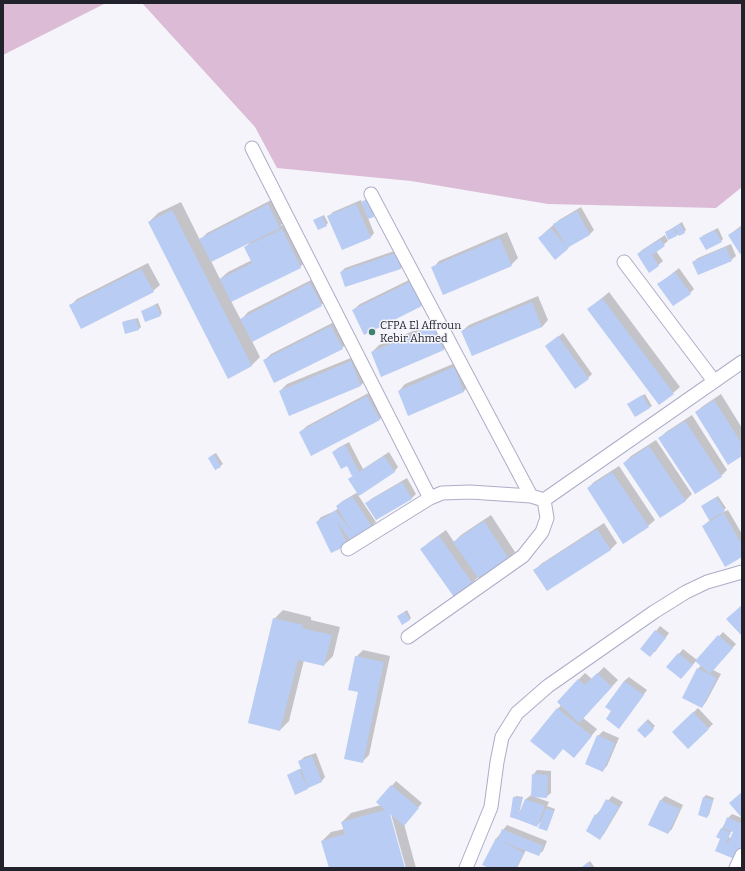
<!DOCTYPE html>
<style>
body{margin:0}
#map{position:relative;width:745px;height:871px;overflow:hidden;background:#f4f4fa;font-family:Bitter,serif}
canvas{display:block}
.frame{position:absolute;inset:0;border:4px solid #22222c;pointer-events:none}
</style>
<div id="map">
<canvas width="745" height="871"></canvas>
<div class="frame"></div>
</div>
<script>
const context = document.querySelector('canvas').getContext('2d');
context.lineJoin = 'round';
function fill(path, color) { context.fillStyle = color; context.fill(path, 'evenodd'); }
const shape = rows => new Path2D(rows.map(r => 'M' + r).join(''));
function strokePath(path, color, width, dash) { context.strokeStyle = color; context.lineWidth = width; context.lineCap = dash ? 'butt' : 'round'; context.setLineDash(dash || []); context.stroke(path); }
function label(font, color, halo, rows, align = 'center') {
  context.font = font + ' Bitter,serif'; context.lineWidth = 3; context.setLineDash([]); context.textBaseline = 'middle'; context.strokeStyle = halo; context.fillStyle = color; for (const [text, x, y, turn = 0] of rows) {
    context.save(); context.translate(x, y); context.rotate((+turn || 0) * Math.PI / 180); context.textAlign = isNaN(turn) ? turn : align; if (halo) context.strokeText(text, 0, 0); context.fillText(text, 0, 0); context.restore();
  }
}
const green = shape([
 [3,3,106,3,3,55],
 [142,3,742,3,742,187,716,208,548,204,411,181,277,168,255,127]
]);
const shadow = shape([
 [275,198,286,220,280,226,288,223,307,260,300,267,231,301,241,320,248,312,317,277,328,299,321,305,252,341,260,357,251,366,149,222,158,213,181,202,200,240,207,233],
 [251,242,245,247,252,260,228,272,220,279,211,261],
 [369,198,376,214,368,218,374,233,370,238,329,216,333,212,361,200,362,203],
 [581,207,594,230,590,234,572,244,567,249,543,234,559,220],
 [324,215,328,223,326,225,314,220],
 [682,222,686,230,684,232,677,235,666,232],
 [742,225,742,252,729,235],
 [718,228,723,239,721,241,702,236],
 [507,232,518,258,511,265,433,268,439,261],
 [665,235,668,241,656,251,663,261,650,272,638,254,642,250],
 [731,244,736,256,731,260,693,262,698,258],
 [400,249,405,263,401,268,346,286,341,272,345,268],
 [148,263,160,285,153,291,71,305,77,299],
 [679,268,694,289,690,293,659,284],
 [417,276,428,299,422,305,353,310,360,304],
 [609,292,680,387,673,393,589,309],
 [538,296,548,320,542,327,462,331,469,325],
 [158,303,162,313,160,315,142,311],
 [138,318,141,327,139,329,123,323,125,321],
 [338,320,349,341,342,348,264,361,271,354],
 [440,320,450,343,443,350,372,352,379,345],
 [563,333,592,374,588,378,546,346],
 [358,355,367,379,361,385,290,414,280,391,287,384],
 [460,361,470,384,464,391,399,391,405,384],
 [374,390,386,413,379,420,300,432,307,426],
 [645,394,652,406,636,416,630,403],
 [721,394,742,428,742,454,696,412,703,406],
 [692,415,727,470,721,476,660,438,666,432],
 [656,440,692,494,685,501,624,463,631,456],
 [349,442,363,469,389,452,398,467,394,472,358,495,376,522,371,527,332,552,317,522,321,517,335,511,338,508,337,506,341,502,358,492,350,479,356,473,333,452,338,448],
 [216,453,223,464,216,469,211,456],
 [619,466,655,520,648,526,588,488,594,482],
 [407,478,416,494,412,498,376,519,367,503,371,499],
 [718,496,726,508,721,513,728,510,742,534,742,556,703,526,710,520,702,507],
 [491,515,515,552,508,558,478,577,472,583,421,550,428,543,446,530,454,542,461,535],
 [604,523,617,543,610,550,535,570,541,564],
 [283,610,311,617,311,620,340,627,333,656,324,665,304,660,289,721,280,730,274,619],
 [407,610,411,618,409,620,398,616],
 [660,626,669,633,655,652,642,649],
 [723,632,736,644,713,670,721,674,706,702,702,707,698,669,701,665,696,661,685,674,668,667,683,649,697,660],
 [363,650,390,656,369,755,362,762,356,657],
 [604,667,618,680,583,718,597,729,580,750,532,741,561,705,558,702,579,679,585,673,592,679],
 [629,677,647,690,619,728,613,711,624,681],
 [698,708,713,724,688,748,673,732],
 [648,719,655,726,645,737,638,730],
 [603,731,619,738,607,766,603,770,598,736],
 [316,753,325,777,321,782,310,786,307,788,288,775,302,768,299,762,304,757],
 [537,770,551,771,551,793,546,797,535,797,549,802,547,806,555,809,548,828,546,830,542,820,537,826,511,817,514,798,516,796,523,797,519,813,526,799,531,795,532,796,533,775],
 [396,781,422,803,404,824,416,868,406,868,391,814,389,813,404,868,330,868,322,841,331,832,344,829,342,822,351,813,381,805,378,802],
 [706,795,714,798,709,815,707,817,704,797],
 [612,796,623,802,604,834,600,838,587,831,596,815],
 [665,796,683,805,672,829,668,833,660,801],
 [732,814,742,818,742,860,722,839,717,837,728,818],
 [732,830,734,831,731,838,728,837],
 [507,825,547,841,543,851,538,855,526,850,517,868,491,868,496,839],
 [590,861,595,868,582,868]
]);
const building = shape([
 [367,199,374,217,368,219,361,202],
 [268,204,280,228,211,262,199,239],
 [356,204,371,238,342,250,327,216],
 [172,210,252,366,228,379,148,222],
 [577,211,590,235,567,248,553,224],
 [322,216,327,226,318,230,313,220],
 [680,224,685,233,679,236,674,227],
 [742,227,742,253,740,254,728,235],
 [551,228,568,249,555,260,538,238],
 [674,228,677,236,668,240,665,232],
 [282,229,301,268,231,302,220,279,252,263,244,247],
 [715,230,722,242,706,250,699,238],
 [500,238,512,266,443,295,431,267],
 [660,239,665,246,652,255,659,266,649,273,637,254],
 [726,247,732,261,698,275,692,262],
 [396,253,401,269,345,287,340,272],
 [141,269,154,292,81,329,69,305],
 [675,272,691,294,673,306,657,284],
 [410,282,422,306,364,335,352,310],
 [310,283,322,306,252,342,240,319],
 [602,298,674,394,659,405,587,309],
 [532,302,542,327,472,356,461,331],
 [156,305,161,316,145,322,141,311],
 [136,319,139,330,125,334,122,322],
 [331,326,343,349,274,383,263,360],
 [433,326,444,350,381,377,371,352],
 [558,336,589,379,575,389,545,346],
 [351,361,361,386,289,416,279,391],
 [454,367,464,392,408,416,398,391],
 [642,395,650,408,635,417,627,404],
 [367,396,380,420,311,456,299,432],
 [714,400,742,444,742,456,728,465,695,412],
 [685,421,722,477,695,494,658,438],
 [345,445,359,472,352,476,347,466,341,469,332,452],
 [649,446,686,501,660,518,623,463],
 [214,454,221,467,215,470,208,458],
 [384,456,395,472,359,496,348,479],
 [612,472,649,527,623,544,587,488],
 [402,482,412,499,376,520,365,503],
 [352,496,372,527,351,541,336,521,348,545,331,553,316,522,331,514,335,510,352,532,336,506],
 [716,497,725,511,709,520,701,506],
 [724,513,742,545,742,557,725,567,702,526],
 [484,521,509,559,479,579,453,542],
 [597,529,611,550,547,591,533,570],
 [439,536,473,584,454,597,420,549],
 [742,605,742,636,726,619],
 [405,612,410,620,402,625,397,616],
 [273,618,303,625,302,628,332,635,324,666,298,660,280,731,248,723],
 [655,630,666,638,650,657,640,649],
 [718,635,733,648,710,674,695,661],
 [678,653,693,665,681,679,666,667],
 [355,656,384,662,363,763,344,759,358,692,348,690],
 [697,668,717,678,702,708,682,698],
 [597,673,612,687,579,723,557,702,578,679,585,685],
 [624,681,644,695,619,729,606,719,611,711,605,707],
 [557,708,592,736,574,758,563,749,554,760,530,741],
 [693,712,709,729,688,749,672,732],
 [646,721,654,729,645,738,637,730],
 [597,735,615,743,603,772,585,764],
 [312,756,322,782,308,788,298,761],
 [299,769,308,789,295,795,287,775],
 [532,774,548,775,547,798,531,797],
 [391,785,419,808,404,826,390,814,405,868,329,868,321,841,345,834,341,822,385,810,376,802],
 [742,792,742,818,729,803],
 [513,797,522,798,518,816,525,799,545,806,537,827,517,819,510,817],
 [703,797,713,800,707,818,698,815],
 [606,799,619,807,600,840,586,831,595,814,597,816],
 [660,800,680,809,668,834,648,825],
 [546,808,554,811,547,831,538,828],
 [727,817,742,824,742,862,715,851,720,839,716,837,721,828,731,833,726,842,728,843,733,832,723,828],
 [502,829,543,846,539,856,503,842,524,853,516,868,489,868,482,865,496,838,498,840],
 [588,862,592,868,581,868]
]);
const minor = shape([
 [252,148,430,498],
 [371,194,531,496],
 [624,262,714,381],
 [544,500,742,362],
 [348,549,430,498,442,493,470,492,531,496,544,500,547,518,542,532,523,556,408,637],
 [466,868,491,807,497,762,502,737,517,713,548,686,654,612,686,592,707,582,742,572],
 [736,868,742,855]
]);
const markers = [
 [372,332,4,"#428170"]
];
const poiNames = [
 ["CFPA El Affroun",380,326],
 ["Kebir Ahmed",380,339]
];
fill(green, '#dbbbd5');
fill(shadow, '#0003');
fill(building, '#b9ccf3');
strokePath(minor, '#aeadc9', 15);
strokePath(minor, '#fff', 13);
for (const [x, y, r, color] of markers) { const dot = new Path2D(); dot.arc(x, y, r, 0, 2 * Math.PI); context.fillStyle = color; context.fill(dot); strokePath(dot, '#f4f4fa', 1.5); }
label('11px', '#22222c', '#f4f4fa', poiNames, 'left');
</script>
